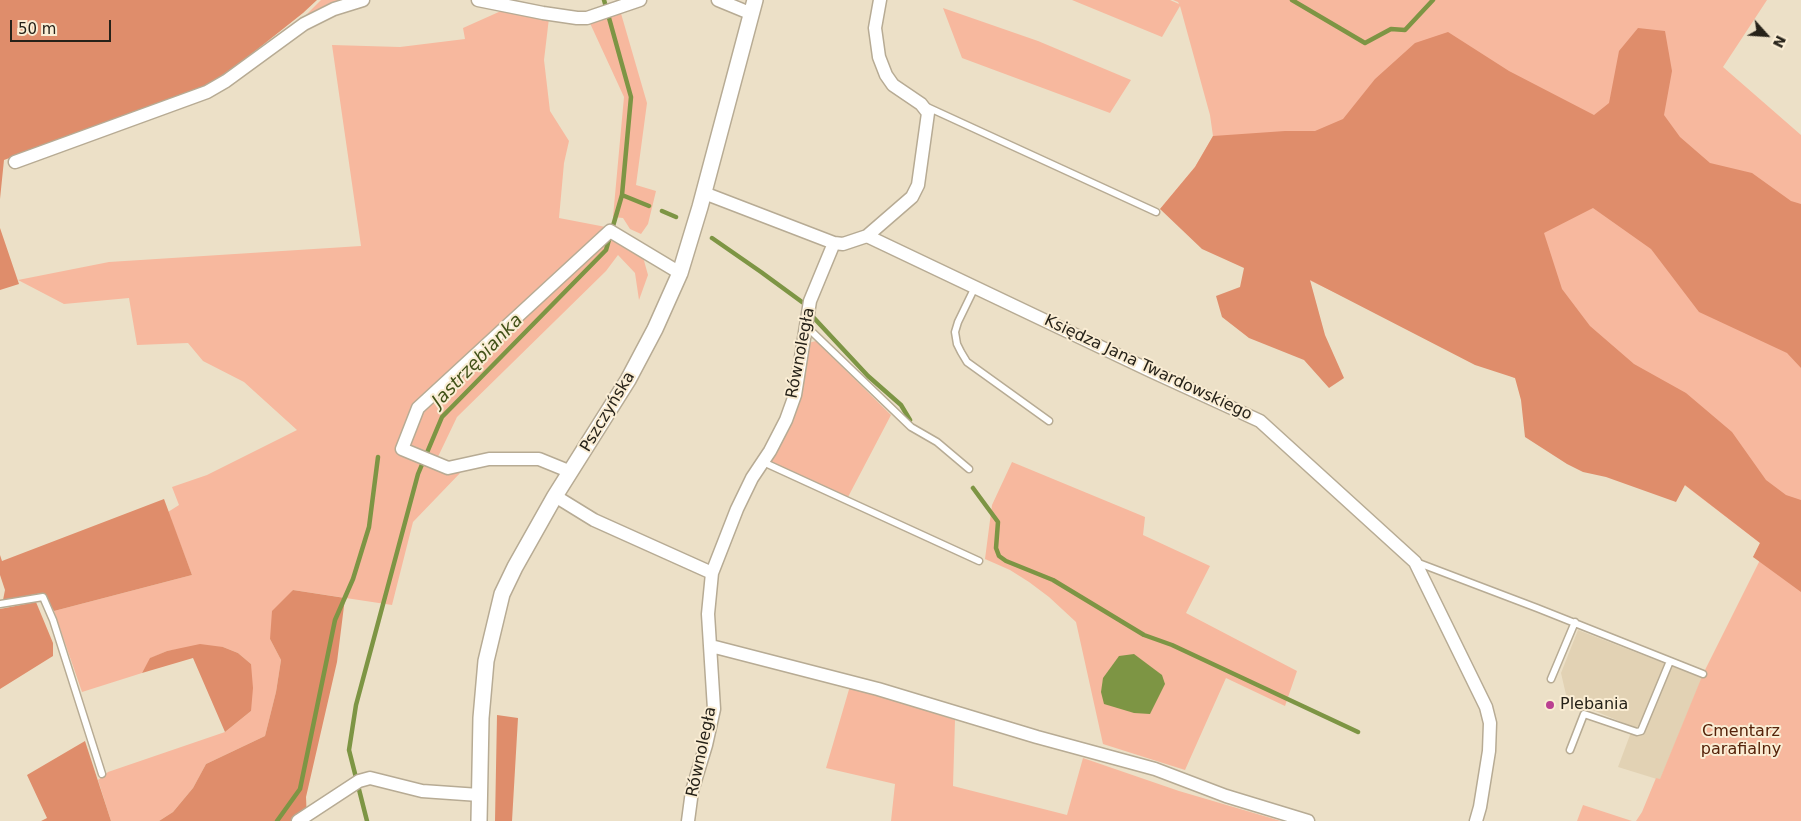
<!DOCTYPE html>
<meta charset="utf-8">
<style>
body{margin:0}
#map{position:relative;width:1801px;height:821px;overflow:hidden;background:#ece0c7;font-family:"DejaVu Sans",sans-serif}
canvas{display:block}
.north{position:absolute;left:1741px;top:10px;width:50px;height:50px;-webkit-text-stroke:4px #faedd4;paint-order:stroke;rotate:116deg;font-size:14px;font-weight:700;line-height:20px;text-align:center;color:#262219}
.north::after{content:'';display:block;margin:auto;width:18px;height:22px;background:#262219;clip-path:polygon(50% 0,100% 100%,50% 72%,0 100%)}
.scale{position:absolute;left:10px;top:20px;width:101px;height:22px;box-sizing:border-box;border:2px solid #262219;border-top:0;padding-left:6px;font-size:15px;line-height:18px;white-space:nowrap;color:#262219;-webkit-text-stroke:4px #faedd4;paint-order:stroke}
</style>
<div id="map">
<canvas width="1801" height="821"></canvas>
<div class="north">N</div>
<div class="scale">50 m</div>
</div>
<script>
const context = document.querySelector('canvas').getContext('2d');
context.lineJoin = 'round';
function fill(path, color) { context.fillStyle = color; context.fill(path, 'evenodd'); }
const shape = rows => new Path2D(rows.map(r => 'M' + r).join(''));
function strokePath(path, color, width, dash) { context.strokeStyle = color; context.lineWidth = width; context.lineCap = dash ? 'butt' : 'round'; context.setLineDash(dash || []); context.stroke(path); }
function label(font, color, halo, rows, align = 'center') {
  context.font = font + ' "DejaVu Sans",sans-serif'; context.lineWidth = 4; context.setLineDash([]); context.textBaseline = 'middle'; context.strokeStyle = halo; context.fillStyle = color; for (const [text, x, y, turn = 0] of rows) {
    context.save(); context.translate(x, y); context.rotate((+turn || 0) * Math.PI / 180); context.textAlign = isNaN(turn) ? turn : align; if (halo) context.strokeText(text, 0, 0); context.fillText(text, 0, 0); context.restore();
  }
}
const built = shape([
 [1578,630,1702,678,1660,780,1618,767,1633,727,1567,699,1561,673]
]);
const green = shape([
 [321,0,355,0,304,17],
 [1072,0,1170,0,1179,4,1178,2,1173,0,1767,0,1723,67,1801,135,1801,821,1636,821,1642,812,1656,778,1660,779,1703,674,1760,560,1753,557,1760,543,1644,454,1529,385,1160,209,1195,167,1213,136,1210,115,1180,6,1162,37],
 [943,8,1038,41,1131,80,1110,113,962,58],
 [620,10,647,103,636,185,656,191,648,224,641,234,630,229,623,218,613,217,624,97,589,21],
 [501,11,549,18,544,60,550,111,569,141,564,163,559,218,611,228,643,257,648,275,639,300,635,273,618,255,606,271,457,417,435,463,463,470,413,522,392,605,293,590,270,639,281,660,276,692,265,736,206,764,193,788,173,812,159,821,111,821,98,780,108,772,225,732,251,711,251,664,238,653,223,647,180,649,167,651,151,658,142,673,82,692,54,611,192,575,168,512,179,505,172,487,207,475,297,430,244,382,203,361,188,343,137,345,129,298,64,304,18,280,109,262,361,246,332,45,400,47,465,39,463,28],
 [816,341,891,415,848,497,767,464,798,407,808,343],
 [1012,462,1145,517,1143,535,1210,566,1186,613,1297,671,1285,706,1226,678,1185,770,1103,744,1076,622,1049,597,1029,582,1010,570,985,559,992,505],
 [850,686,955,720,953,786,1067,815,1083,758,1179,791,1281,821,891,821,895,784,826,768],
 [1583,805,1632,821,1577,821]
]);
const forest = shape([
 [0,0,317,0,303,13,225,75,207,86,4,160,0,199],
 [1638,28,1665,31,1672,71,1664,115,1680,137,1710,163,1752,173,1791,201,1801,204,1801,368,1787,353,1699,312,1651,249,1593,208,1544,233,1562,289,1590,326,1634,364,1686,393,1732,432,1766,480,1786,495,1801,500,1801,592,1753,557,1760,543,1685,485,1676,502,1606,477,1583,472,1567,464,1525,437,1521,400,1515,378,1475,365,1310,280,1325,335,1344,378,1329,388,1304,360,1249,338,1222,317,1216,296,1240,287,1244,268,1202,249,1160,209,1195,167,1213,136,1285,131,1315,131,1343,119,1375,79,1415,43,1448,32,1509,71,1594,115,1609,103,1619,51],
 [0,228,19,284,0,290],
 [164,499,192,575,54,611,43,593,3,600,5,590,0,575,0,555,2,561],
 [293,590,345,598,337,662,306,797,307,821,159,821,173,812,193,788,206,764,265,736,276,692,281,660,270,639,272,611],
 [36,602,53,643,53,656,0,689,0,609],
 [200,644,223,647,238,653,251,664,253,688,251,711,225,732,193,658,142,673,150,658,167,651],
 [497,715,518,718,512,821,495,821],
 [85,741,111,821,41,821,47,818,27,775]
]);
const water = shape([
 [1134,654,1162,675,1165,684,1150,714,1134,713,1104,704,1101,692,1103,678,1119,656]
]);
const stream = shape([
 [1292,0,1365,43,1391,29,1405,30,1433,0],
 [622,195,649,206],
 [662,211,676,217],
 [712,238,761,272,802,302],
 [814,318,868,376,901,405,910,420],
 [973,488,998,522,996,548,999,556,1006,561,1053,580,1144,635,1172,645,1358,732],
 [277,821,300,789,335,620,353,579,369,527,378,457],
 [367,821,349,750,356,705,418,474,442,417,606,250,622,195,631,97,604,0]
]);
const service = shape([
 [925,106,1156,212],
 [975,287,958,322,955,332,957,344,961,352,967,362,1049,421],
 [807,327,911,427,937,442,969,469],
 [763,462,979,561],
 [1416,562,1537,608,1703,674],
 [0,604,43,597,53,620,102,774],
 [1551,679,1575,622],
 [1570,750,1584,714,1637,732,1641,731,1670,661]
]);
const minor = shape([
 [478,0,543,13,577,18,587,18,640,0],
 [718,0,752,14],
 [15,162,207,92,226,81,304,24,334,9,363,0],
 [704,193,834,243],
 [867,236,1151,371,1260,421,1415,562,1486,707,1490,723,1489,751,1480,807,1476,821],
 [571,472,539,459,489,459,448,468,402,449,418,408,610,231,680,273],
 [555,496,594,520,712,573],
 [711,646,878,689,1037,737,1155,769,1226,796,1308,821],
 [298,821,359,781,370,778,422,791,479,795],
 [688,821,692,791,706,745,714,709,708,614,712,573,737,509,752,478,770,451,786,420,795,395,810,301,834,243,843,244,867,236,912,197,918,185,928,113,921,104,893,85,886,75,879,57,875,28,880,0]
]);
const tertiary = shape([
 [479,821,481,718,486,661,502,594,515,567,555,496,628,380,655,329,680,273,700,207,755,0]
]);
const markers = [
 [1550,705,5,"#ba4091"]
];
const streetNames = [
 ["Równoległa",801,353,-79],
 ["Księdza Jana Twardowskiego",1148,368,25],
 ["Pszczyńska",608,412,-59],
 ["Równoległa",702,752,-78]
];
const poiNames = [
 ["Plebania",1560,705]
];
const parkNames = [
 ["Cmentarz",1741,732],
 ["parafialny",1741,750]
];
const waterNames = [
 ["Jastrzębianka",478,361,-46]
];
fill(built, '#e2d2b4');
fill(green, '#f7b89e');
fill(forest, '#df8d6b');
fill(water, '#7d9544');
strokePath(stream, '#7d9544', 4.5);
strokePath(service, '#b7ab94', 9);
strokePath(minor, '#b7ab94', 15);
strokePath(tertiary, '#b7ab94', 18);
strokePath(service, '#fff', 6);
strokePath(minor, '#fff', 12);
strokePath(tertiary, '#fff', 15);
for (const [x, y, r, color] of markers) { const dot = new Path2D(); dot.arc(x, y, r, 0, 2 * Math.PI); context.fillStyle = color; context.fill(dot); strokePath(dot, '#faedd4', 2); }
label('16px', '#262219', '#faedd4', streetNames);
label('16px', '#262219', '#faedd4', poiNames, 'left');
label('16px', '#552209', '#faedd4', parkNames);
label('italic 18px', '#415117', '#faedd4', waterNames);
</script>
